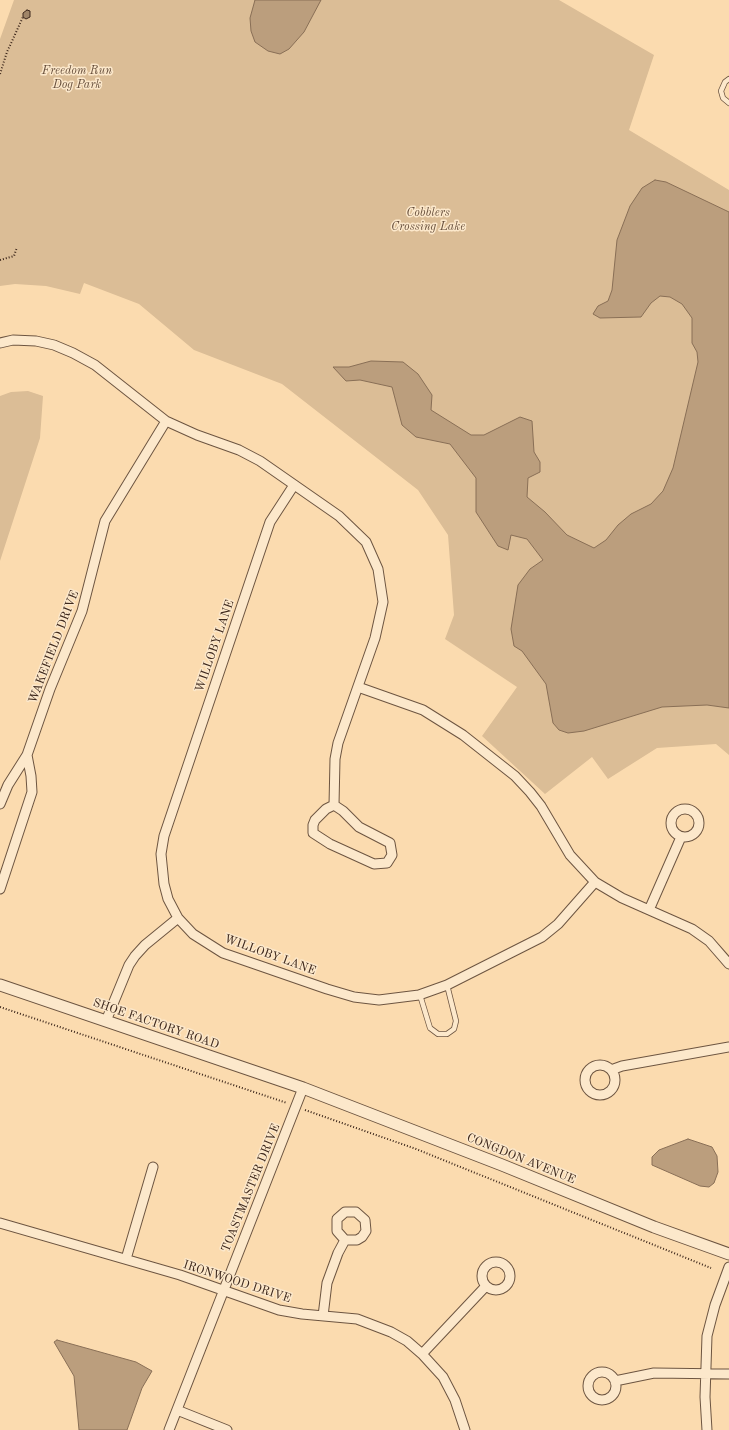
<!DOCTYPE html>
<style>
body{margin:0}
canvas{display:block;background:#fbdbaf}
</style>
<canvas width="729" height="1430"></canvas>
<script>
const context = document.querySelector('canvas').getContext('2d');
context.lineJoin = 'round';
function fill(path, color) { context.fillStyle = color; context.fill(path, 'evenodd'); }
const shape = rows => new Path2D(rows.map(r => 'M' + r).join(''));
function strokePath(path, color, width, dash) { context.strokeStyle = color; context.lineWidth = width; context.lineCap = dash ? 'butt' : 'round'; context.setLineDash(dash || []); context.stroke(path); }
function label(font, color, halo, rows, align = 'center') {
  context.font = font + ' "Old Standard TT",serif'; context.lineWidth = 3; context.setLineDash([]); context.textBaseline = 'middle'; context.strokeStyle = halo; context.fillStyle = color; for (const [text, x, y, turn = 0] of rows) {
    context.save(); context.translate(x, y); context.rotate((+turn || 0) * Math.PI / 180); context.textAlign = isNaN(turn) ? turn : align; if (halo) context.strokeText(text, 0, 0); context.fillText(text, 0, 0); context.restore();
  }
}
const green = shape([
 [14,0,559,0,654,55,629,130,729,190,729,755,716,744,657,748,608,779,592,757,545,794,482,736,517,687,445,639,454,615,448,535,418,490,282,384,194,350,139,304,84,283,80,294,46,286,15,284,0,286,0,39],
 [28,391,43,396,40,438,0,561,0,396,11,392]
]);
const water = shape([
 [255,0,321,0,304,32,289,49,280,54,268,51,255,42,251,31,250,18,255,0],
 [655,180,666,182,729,212,729,708,707,705,662,707,584,731,568,733,559,730,553,723,546,684,522,651,514,646,511,629,518,585,530,569,543,560,527,539,511,535,508,550,498,546,476,512,476,478,450,444,416,437,402,425,392,387,360,380,346,381,333,367,349,367,371,361,403,362,418,374,432,395,431,410,471,435,484,435,520,417,532,421,534,452,540,462,540,472,528,478,527,497,545,512,567,535,594,548,606,540,618,525,631,514,651,504,663,491,673,468,698,362,697,352,692,343,692,318,682,304,670,297,660,296,651,303,641,317,600,318,593,314,598,306,608,301,612,290,617,240,630,206,642,188,655,180],
 [688,1139,712,1147,717,1156,718,1172,714,1183,709,1187,700,1186,652,1165,652,1157,659,1150,688,1139],
 [57,1340,136,1362,152,1371,142,1388,127,1430,79,1430,74,1376,54,1342,57,1340]
]);
const building = shape([
 [27,10,30,11,30,17,26,19,23,17,23,13,27,10]
]);
const path = shape([
 [0,74,7,52,23,17],
 [0,260,14,256,17,247],
 [0,1007,287,1103],
 [305,1110,416,1149,711,1268]
]);
const service = shape([
 [729,79,725,82,721,91,723,98,729,103],
 [420,995,430,1028,438,1034,447,1034,454,1029,456,1021,447,985]
]);
const minor = shape([
 [0,343,13,340,36,341,54,345,73,353,95,365,166,421,197,435,239,450,260,461,339,516,366,542,378,569,383,602,375,638,338,743,335,759,334,805,343,811,359,827,390,843,392,855,387,863,374,864,330,844,313,833,313,825,315,820,326,809,334,805],
 [294,485,270,522,164,836,161,854,164,884,168,899,178,918,193,934,223,953,327,989,354,997,379,1000,419,995,447,985,542,937,558,924,595,882],
 [358,687,423,710,463,735,515,776,530,792,541,806,570,855,595,882,622,898,692,929,709,941,729,964],
 [0,804,8,785,27,755,50,689,82,611,105,521,166,421],
 '671 823a14 14 0 1 1 28 0a14 14 0 1 1-28 0Z',
 [0,889,32,792,31,776,27,755],
 [649,910,681,837],
 [106,1021,129,965,135,956,145,945,178,918],
 '585 1080a15 15 0 1 1 30 0a15 15 0 1 1-30 0Z',
 [611,1070,622,1066,729,1047],
 [0,1223,180,1275,279,1310,302,1314,357,1319,391,1332,407,1341,422,1354,443,1377,455,1400,465,1430],
 [126,1259,153,1167],
 '482 1276a14 14 0 1 1 28 0a14 14 0 1 1-28 0Z',
 [323,1316,327,1283,338,1253,345,1240,357,1240,362,1237,366,1231,365,1220,356,1212,345,1212,337,1219,337,1231,345,1240],
 [422,1354,486,1286],
 '588 1386a14 14 0 1 1 28 0a14 14 0 1 1-28 0Z',
 [615,1381,654,1373,729,1374],
 [177,1410,227,1430],
 [169,1430,303,1088],
 [707,1430,705,1397,707,1336,715,1305,729,1267]
]);
const tertiary = shape([
 [0,985,303,1088,502,1165,654,1227,729,1254]
]);
const parkNames = [
 ["Freedom Run",77,71],
 ["Dog Park",77,85],
 ["Cobblers",428,213],
 ["Crossing Lake",428,227]
];
const streetNames = [
 ["WILLOBY LANE",215,646,-71],
 ["WAKEFIELD DRIVE",54,647,-69],
 ["WILLOBY LANE",270,955,20],
 ["SHOE FACTORY ROAD",156,1024,19],
 ["CONGDON AVENUE",521,1159,22],
 ["TOASTMASTER DRIVE",251,1188,-68],
 ["IRONWOOD DRIVE",237,1282,18]
];
fill(green, '#dbbd96');
fill(water, '#bb9e7d');
strokePath(water, '#896f56', 1);
fill(building, '#a08568');
strokePath(building, '#3e281c', 1);
strokePath(service, '#6d5541', 6);
strokePath(minor, '#6d5541', 11);
strokePath(tertiary, '#6d5541', 13);
strokePath(path, '#3e281c', 2, [1, 2]);
strokePath(service, '#fce8cb', 4.5);
strokePath(minor, '#fce8cb', 9);
strokePath(tertiary, '#fce8cb', 11);
label('italic 12px', '#654d3a', '#fce8cb', parkNames);
label('12px', '#3e281c', '#fce8cb', streetNames);
</script>
